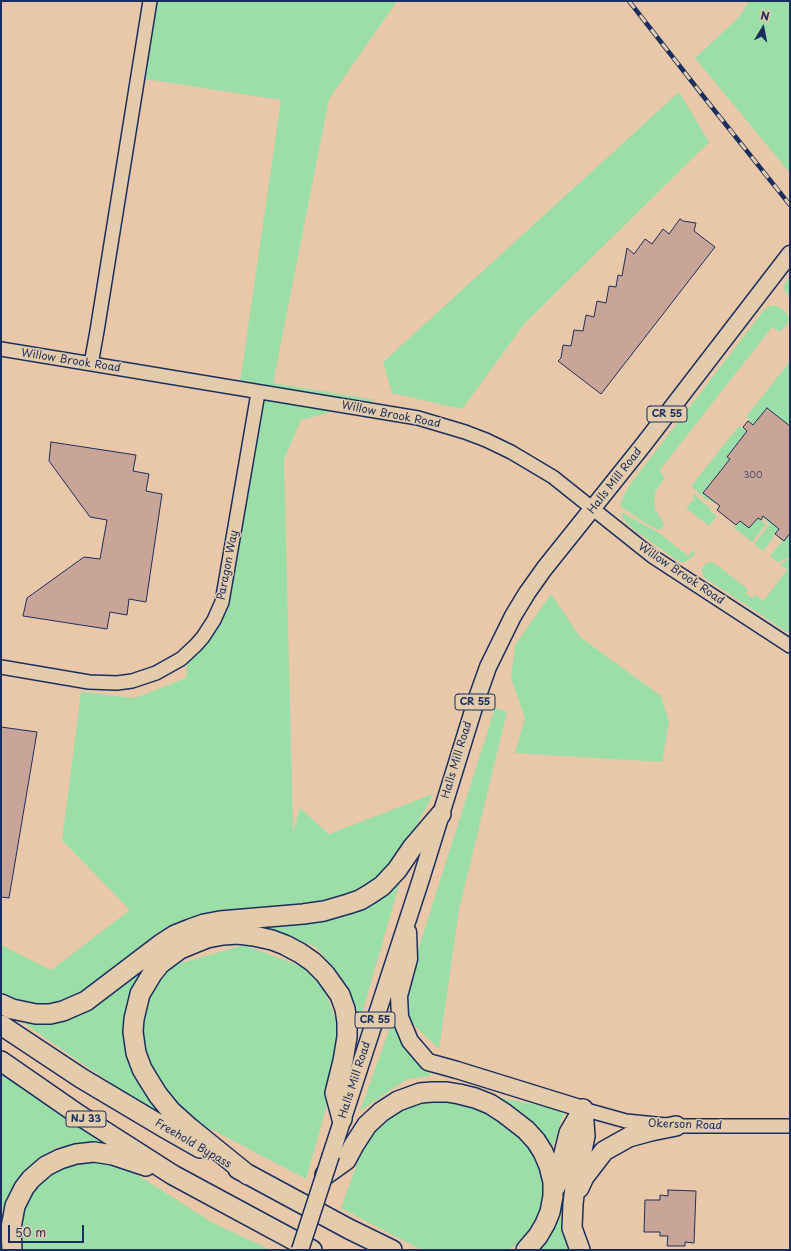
<!DOCTYPE html>
<style>
body{margin:0}
#map{position:relative;width:791px;height:1251px;overflow:hidden;background:#e8c8a9;font-family:"Playpen Sans",sans-serif}
canvas{display:block}
.frame{position:absolute;inset:0;border:2px solid #1b2f5e;pointer-events:none}
.north{position:absolute;left:743px;top:8px;width:40px;height:40px;-webkit-text-stroke:3px #e3cbab;paint-order:stroke;rotate:10deg;font-size:11px;font-weight:700;line-height:16px;text-align:center;color:#1b2f5e}
.north::after{content:'';display:block;margin:auto;width:14px;height:18px;background:#1b2f5e;clip-path:polygon(50% 0,100% 100%,50% 72%,0 100%)}
.scale{position:absolute;left:8px;top:1225px;width:76px;height:18px;box-sizing:border-box;border:2px solid #1b2f5e;border-top:0;padding-left:5px;font-size:12px;line-height:14px;white-space:nowrap;color:#1b2f5e;-webkit-text-stroke:3px #e3cbab;paint-order:stroke}
</style>
<div id="map">
<canvas width="791" height="1251"></canvas>
<div class="frame"></div>
<div class="north">N</div>
<div class="scale">50 m</div>
</div>
<script>
const context = document.querySelector('canvas').getContext('2d');
context.lineJoin = 'round';
function fill(path, color) { context.fillStyle = color; context.fill(path, 'evenodd'); }
const shape = rows => new Path2D(rows.map(r => 'M' + r).join(''));
function strokePath(path, color, width, dash) { context.strokeStyle = color; context.lineWidth = width; context.lineCap = dash ? 'butt' : 'round'; context.setLineDash(dash || []); context.stroke(path); }
function label(font, color, halo, rows, align = 'center') {
  context.font = font + ' "Playpen Sans",sans-serif'; context.lineWidth = 3; context.setLineDash([]); context.textBaseline = 'middle'; context.strokeStyle = halo; context.fillStyle = color; for (const [text, x, y, turn = 0] of rows) {
    context.save(); context.translate(x, y); context.rotate((+turn || 0) * Math.PI / 180); context.textAlign = isNaN(turn) ? turn : align; if (halo) context.strokeText(text, 0, 0); context.fillText(text, 0, 0); context.restore();
  }
}
const green = shape([
 [153,1,397,1,329,99,273,383,376,400,301,420,284,459,293,832,300,808,329,834,433,794,404,849,377,876,356,893,311,903,221,910,161,936,161,930,88,992,44,1007,11,1001,1,994,1,945,51,970,130,910,62,840,81,692,135,698,186,678,188,653,223,603,261,393,239,389,281,100,139,78],
 [749,1,790,1,790,173,695,58,739,17],
 [679,92,709,142,525,323,462,409,392,393,383,362],
 [790,275,790,298,786,293,784,287,785,283],
 [773,305,781,308,787,314,789,319,787,324,780,332,772,327,659,471,665,477,655,492,654,504,655,510,663,522,664,525,659,530,644,522,620,506,622,499,629,486,764,310,768,307],
 [790,361,790,408,788,411,790,413,790,426,767,408,753,425,748,421,749,419,746,417],
 [739,426,747,431,727,457,730,459,703,492,715,502,713,503,708,499,707,500,691,486],
 [695,493,697,497,711,509,710,511,717,516,709,526,686,508,694,499,692,497],
 [621,512,659,533,688,556,694,549,694,554,692,557,685,562,679,562,675,559,633,529,624,520],
 [764,517,779,529,763,551,754,544,770,524,763,518],
 [758,518,766,524,752,542,734,528,740,521,750,528],
 [787,536,790,538,790,557,778,562,770,556,783,540,784,541],
 [790,559,790,634,705,578,702,573,702,568,705,564,709,562,714,563,748,589,745,593,752,598,755,595,763,601,787,570,780,564],
 [551,594,580,637,661,696,669,722,662,762,515,753,525,718,511,678,515,645],
 [495,708,507,712,459,909,439,1049,406,1017,409,978],
 [401,878,356,1034,342,978,316,947,251,923,322,919],
 [244,945,319,973,344,1044,306,1179,211,1129,203,1131,156,1079,140,1034,140,1010,171,960,181,963],
 [141,968,124,1025,139,1077,159,1116,16,1018,79,1016],
 [394,1016,431,1076,407,1079,360,1111],
 [1,1073,115,1145,56,1147,14,1186,1,1212],
 [500,1098,565,1110,553,1146],
 [454,1099,490,1110,516,1129,542,1161,546,1202,521,1242,508,1250,426,1250,416,1247,341,1208,364,1144,379,1124,406,1104],
 [91,1159,117,1162,213,1223,271,1250,24,1250,18,1225,35,1184,57,1165],
 [562,1216,567,1243,571,1250,534,1250]
]);
const building = shape([
 [680,219,683,221,696,223,694,231,715,247,601,394,558,361,561,358,563,345,571,346,574,330,583,331,586,315,594,317,597,301,606,303,609,286,616,287,618,275,622,276,627,248,634,254,645,239,652,244,663,229,669,234,680,219],
 [767,408,790,426,790,533,784,541,775,534,779,529,763,516,761,520,758,518,749,528,740,521,736,525,717,510,720,506,703,493,730,459,727,457,747,431,743,427,748,421,753,425,767,408],
 [51,442,136,455,133,471,149,474,146,491,162,494,146,602,129,599,127,615,110,612,107,629,23,616,27,598,84,557,100,559,107,520,90,517,49,461,51,442],
 [1,727,37,732,9,898,1,897,1,727],
 [668,1190,696,1191,694,1243,685,1242,685,1246,667,1246,668,1236,660,1236,660,1232,644,1232,645,1200,660,1200,660,1195,668,1196,668,1190]
]);
const minor = shape([
 [1,349,418,418,465,432,486,440,511,452,553,477,652,556,790,646],
 [91,364,97,331,150,1],
 [1,667,89,682,117,683,132,681,156,673,181,659,196,645,203,637,214,620,222,602,258,393],
 [583,1109,626,1121,676,1126,790,1126]
]);
const major = shape([
 [408,932,409,959,399,996,400,1017,410,1041,428,1062,457,1070,583,1109],
 [331,1155,421,879,477,698,488,667,513,616,527,593,544,569,644,444,790,254]
]);
const highway = shape([
 [1,1004,12,1009,36,1014,50,1014,63,1011,86,1001,161,944,175,935,190,929,204,924,220,921,303,914,324,911,348,904,360,900,370,894,382,886,397,870,412,848,441,814],
 [1,1025,81,1078,165,1128,200,1148],
 [1,1061,79,1115,173,1175,312,1250],
 [238,1169,349,1229,392,1250],
 [248,1175,190,1128,171,1111,158,1095,148,1079,142,1069,136,1053,133,1032,134,1019,140,994,152,974,160,964,180,949,207,938,223,935,238,934,254,936,272,940,285,945,300,953,313,962,325,974,340,995,345,1009,347,1022,347,1037,343,1061,335,1093,342,1119],
 [325,1175,346,1160,354,1145,367,1125,381,1112,398,1101,420,1093,432,1092,447,1092,459,1094,475,1098,490,1104,504,1113,526,1130,536,1141,543,1152,549,1166,553,1182,553,1196,550,1212,545,1224,538,1236,526,1250],
 [556,1186,569,1133,583,1109],
 [579,1188,584,1177,604,1151,629,1137,651,1131,676,1126],
 [12,1250,11,1228,15,1206,24,1188,31,1179,46,1166,60,1159,76,1154,94,1152,113,1155,146,1166],
 [580,1250,572,1228,573,1204,576,1179,585,1136,583,1109]
]);
const rail = shape([
 [629,1,707,101,790,205]
]);
const majorBridge = shape([
 [300,1250,331,1155]
]);
const numberNames = [
 ["300",753,476]
];
const shields = [
 [667,414,40],
 [475,702,40],
 [375,1020,40],
 [86,1119,40]
];
const shieldNames = [
 ["CR 55",667,414],
 ["CR 55",475,702],
 ["CR 55",375,1020],
 ["NJ 33",86,1119]
];
const streetNames = [
 ["Willow Brook Road",71,361,9],
 ["Willow Brook Road",391,415,11],
 ["Halls Mill Road",615,481,-52],
 ["Paragon Way",228,565,-79],
 ["Willow Brook Road",681,574,34],
 ["Halls Mill Road",457,760,-73],
 ["Halls Mill Road",355,1080,-72],
 ["Okerson Road",685,1125,2],
 ["Freehold Bypass",193,1144,30]
];
fill(green, '#9cdea8');
fill(building, '#c9a597');
strokePath(building, '#1b2f5e', 1);
strokePath(minor, '#1b2f5e', 16);
strokePath(major, '#1b2f5e', 19);
strokePath(highway, '#1b2f5e', 22);
strokePath(minor, '#e3cbab', 13);
strokePath(major, '#e3cbab', 16);
strokePath(highway, '#e3cbab', 19);
strokePath(rail, '#1b2f5e', 4.5);
strokePath(rail, '#e3cbab', 3, [9]);
strokePath(majorBridge, '#1b2f5e', 19, []);
strokePath(majorBridge, '#e3cbab', 16);
label('9px', '#464c6c', null, numberNames);
for (const [x, y, w] of shields) { const box = new Path2D(); box.roundRect(x - w / 2, y - 8, w, 16, 3); context.fillStyle = '#e3cbab'; context.fill(box); strokePath(box, '#1b2f5e', 1); }
label('bold 10px', '#1b2f5e', null, shieldNames);
label('11px', '#1b2f5e', '#e3cbab', streetNames);
</script>
